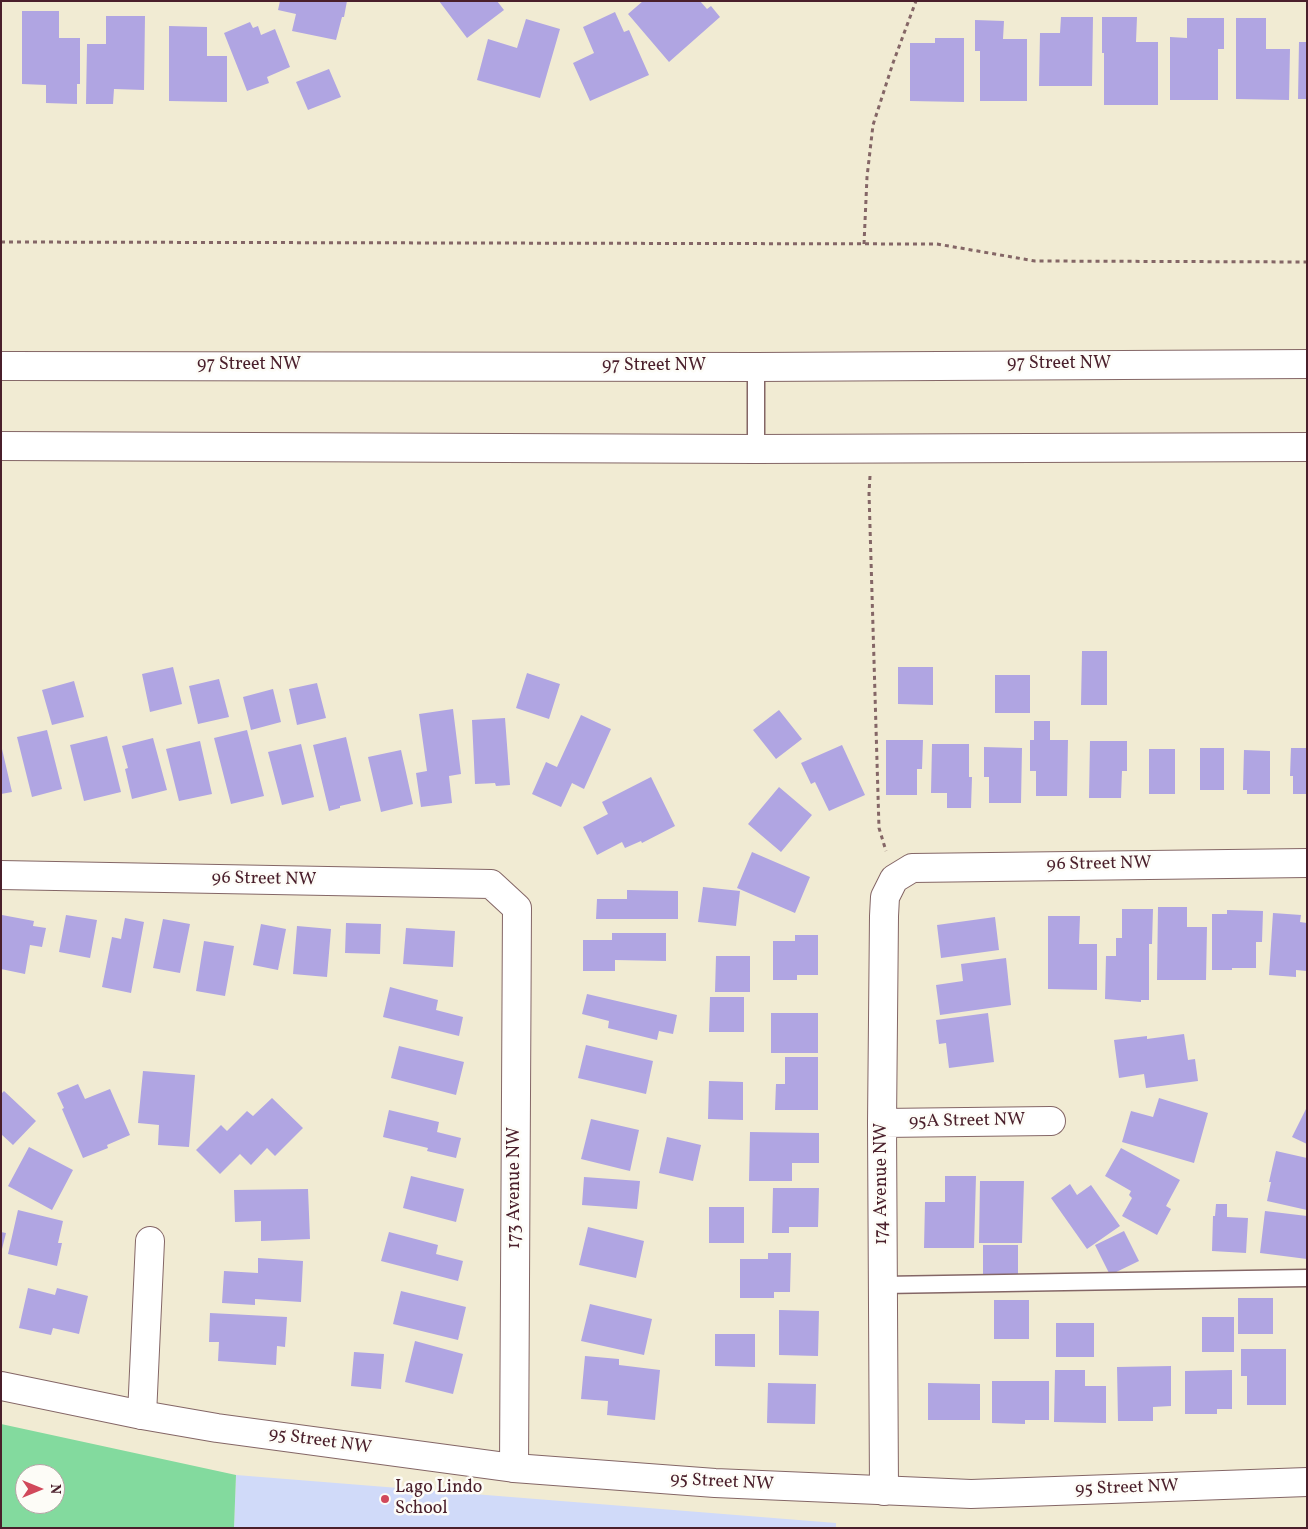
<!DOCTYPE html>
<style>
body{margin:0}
#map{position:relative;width:1308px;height:1529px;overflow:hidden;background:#f1ebd3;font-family:Vollkorn,serif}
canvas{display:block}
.frame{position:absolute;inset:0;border:2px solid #4a1f2b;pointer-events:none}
.north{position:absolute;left:15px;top:1464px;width:50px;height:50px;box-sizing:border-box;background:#fdfcf7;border:1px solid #b5a4a5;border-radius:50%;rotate:90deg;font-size:14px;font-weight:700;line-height:20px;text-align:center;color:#4a1f2b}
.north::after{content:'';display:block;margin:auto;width:18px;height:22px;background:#d1495b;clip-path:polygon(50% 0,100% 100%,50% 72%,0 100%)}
</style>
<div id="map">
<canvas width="1308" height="1529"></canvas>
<div class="frame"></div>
<div class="north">N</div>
</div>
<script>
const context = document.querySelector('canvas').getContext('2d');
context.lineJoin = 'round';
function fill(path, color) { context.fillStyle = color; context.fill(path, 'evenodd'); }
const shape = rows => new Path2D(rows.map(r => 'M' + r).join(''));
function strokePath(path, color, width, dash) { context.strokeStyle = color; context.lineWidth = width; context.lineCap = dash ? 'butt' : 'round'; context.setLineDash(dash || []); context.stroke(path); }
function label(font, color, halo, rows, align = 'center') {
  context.font = font + ' Vollkorn,serif'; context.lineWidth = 5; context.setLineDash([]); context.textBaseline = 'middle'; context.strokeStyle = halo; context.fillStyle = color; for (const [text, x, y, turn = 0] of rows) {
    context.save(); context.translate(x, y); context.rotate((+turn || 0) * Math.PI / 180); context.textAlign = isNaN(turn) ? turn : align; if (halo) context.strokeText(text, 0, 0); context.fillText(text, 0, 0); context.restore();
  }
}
const built = shape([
 [236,1475,836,1523,836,1528,234,1528]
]);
const green = shape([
 [1,1424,236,1475,234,1528,1,1528],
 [25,1474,55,1474,55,1504,25,1504]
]);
const building = shape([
 [280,1,347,1,344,17,342,17,336,40,292,31,296,14,278,10],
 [439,1,497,1,504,10,467,38],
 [643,1,700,1,707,9,711,6,720,17,669,62,628,14],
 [22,11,59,11,59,38,80,38,80,84,77,84,77,104,46,103,46,85,22,84],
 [615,12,624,32,629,30,649,75,590,101,573,63,594,53,583,27],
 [106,16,145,16,144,90,114,89,113,104,86,104,87,44,106,44],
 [1061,17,1093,17,1092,86,1039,86,1040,33,1060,33],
 [1102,17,1137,17,1136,42,1158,42,1158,105,1104,105,1104,53,1102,53],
 [1187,18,1224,18,1224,49,1218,49,1218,100,1170,100,1170,37,1187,38],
 [1236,18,1266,18,1266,49,1290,49,1289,100,1236,99],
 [526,19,560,29,540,98,477,80,488,39,517,48],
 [975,20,1004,21,1003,39,1027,39,1027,101,980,101,980,51,975,51],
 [250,22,253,28,258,26,261,35,275,29,290,67,267,77,269,83,247,91,224,33],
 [169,26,207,27,207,56,227,56,227,102,169,101],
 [935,38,964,38,964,102,910,101,910,43,935,43],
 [1299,42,1307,42,1307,99,1298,99],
 [329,69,341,97,308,110,296,82],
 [1082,651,1107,651,1107,705,1081,705],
 [173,667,182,704,150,712,142,674],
 [898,667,933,667,933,705,898,704],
 [527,673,560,684,549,719,516,708],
 [995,675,1030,675,1030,713,995,713],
 [219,679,229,717,198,724,189,686],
 [74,681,84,717,52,725,42,690],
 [317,683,326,718,297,725,289,689],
 [273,689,281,722,251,730,243,697],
 [453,709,461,774,449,776,452,803,421,807,416,773,427,771,419,714],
 [779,710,802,739,776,759,753,730],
 [581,715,611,729,584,789,572,783,561,807,532,794,546,762,557,767],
 [505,718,510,785,496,786,495,783,475,784,472,720],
 [1034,721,1050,721,1050,740,1068,740,1067,796,1036,796,1036,771,1030,771,1030,740,1034,740],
 [47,730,62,789,32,797,17,737],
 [247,730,264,796,231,804,214,738],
 [107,736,121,792,84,801,70,745],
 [346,737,361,801,340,806,340,808,329,811,313,745],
 [153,738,167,790,132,799,125,769,128,768,122,746],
 [886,740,923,740,922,769,917,769,917,795,886,795],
 [200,741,212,794,179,801,166,749],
 [1090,741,1127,741,1127,771,1122,771,1121,798,1089,798],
 [301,744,314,797,282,805,268,752],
 [932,744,969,744,969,777,972,777,971,808,947,808,947,793,931,793],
 [842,745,865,795,829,811,815,782,811,784,801,763],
 [984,747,1022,748,1021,803,989,803,989,777,984,777],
 [1200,748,1224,748,1224,790,1200,790],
 [1291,748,1307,748,1307,794,1293,794,1293,776,1290,776],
 [2,749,12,792,1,794,1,750],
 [1149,749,1175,749,1175,794,1149,794],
 [401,750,413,804,381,812,368,757],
 [1244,750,1270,751,1270,794,1247,794,1247,790,1243,790],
 [651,777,675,826,642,843,641,841,625,848,622,842,597,855,583,827,608,814,602,802],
 [779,787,812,815,781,852,748,824],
 [752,852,810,877,795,913,737,888],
 [703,887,740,891,736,926,698,922],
 [627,890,678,891,678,919,596,919,597,899,627,899],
 [1158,907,1187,907,1187,927,1207,927,1206,980,1157,980],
 [1122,909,1153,909,1152,944,1149,944,1149,1000,1141,1000,1141,1002,1105,999,1106,956,1116,956,1116,938,1122,938],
 [1227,910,1263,911,1262,942,1256,942,1256,968,1232,968,1232,970,1212,970,1212,914,1227,914],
 [1273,913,1301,915,1300,922,1307,923,1307,971,1296,970,1296,977,1269,975],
 [2,915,34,921,33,926,46,928,42,947,30,945,25,974,1,969],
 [66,915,97,920,90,958,59,952],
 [1048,916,1080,916,1079,944,1097,944,1097,990,1048,989],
 [995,917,999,950,941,958,937,925],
 [125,918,144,922,131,993,102,987,112,937,121,939],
 [163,919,190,924,180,973,153,968],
 [346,923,381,924,380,954,345,953],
 [261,924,286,929,278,970,253,965],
 [297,926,331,929,327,977,293,974],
 [406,928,455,931,453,967,403,964],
 [612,933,666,933,666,961,615,960,615,971,583,971,583,940,612,940],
 [795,935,818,935,818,975,797,975,797,980,773,980,773,941,795,941],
 [204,941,234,946,225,996,196,991],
 [716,956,750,956,750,992,715,992],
 [1006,958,1011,1005,940,1015,936,985,963,981,961,964],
 [390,987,438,1000,436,1010,463,1017,459,1036,383,1017],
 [587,994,677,1015,673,1034,659,1031,657,1040,608,1028,609,1021,582,1014],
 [710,997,744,997,744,1032,709,1032],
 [771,1013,818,1013,818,1053,771,1053],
 [988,1013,994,1062,949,1068,946,1043,939,1044,936,1020],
 [1184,1034,1188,1060,1195,1059,1198,1081,1146,1088,1144,1074,1119,1078,1114,1040,1147,1036,1147,1039],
 [586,1045,653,1061,646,1094,578,1078],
 [399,1046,464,1062,456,1095,391,1078],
 [785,1057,818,1057,818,1110,775,1110,776,1084,785,1084],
 [143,1071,195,1075,189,1147,158,1145,159,1125,138,1123],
 [709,1081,743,1082,743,1120,708,1119],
 [78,1084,85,1099,110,1089,130,1135,107,1145,108,1148,83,1158,62,1109,64,1108,57,1093],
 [4,1091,36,1121,13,1145,1,1134,1,1094],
 [272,1098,303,1128,275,1156,267,1148,251,1165,240,1154,220,1174,196,1150,221,1125,227,1131,247,1111,253,1116],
 [1159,1098,1208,1113,1194,1163,1122,1142,1131,1111,1153,1117],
 [1307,1107,1307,1144,1292,1137],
 [389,1110,439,1122,437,1132,461,1138,456,1158,427,1151,428,1148,383,1137],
 [591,1119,639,1130,630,1171,581,1159],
 [750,1132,819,1133,819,1163,792,1163,792,1181,749,1181],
 [667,1137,701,1145,693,1181,659,1173],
 [29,1147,73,1170,52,1210,8,1186],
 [1121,1148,1180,1180,1166,1206,1171,1209,1157,1235,1122,1216,1132,1198,1129,1195,1131,1191,1105,1176],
 [1276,1151,1307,1158,1307,1210,1267,1201,1271,1182,1269,1182],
 [411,1176,464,1189,456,1222,403,1208],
 [945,1176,976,1176,974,1248,924,1248,925,1202,945,1202],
 [584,1177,640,1181,637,1209,582,1205],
 [980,1181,1024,1181,1022,1243,979,1243],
 [1070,1184,1077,1195,1091,1185,1120,1226,1087,1249,1051,1198],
 [773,1188,819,1188,818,1227,789,1227,789,1233,772,1233],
 [308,1189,310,1239,261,1241,261,1221,235,1222,234,1190],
 [1216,1204,1227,1204,1227,1217,1248,1218,1246,1253,1212,1251,1213,1216,1215,1216],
 [709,1207,744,1207,744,1243,709,1243],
 [18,1210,63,1221,58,1243,62,1243,57,1266,8,1254],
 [1265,1211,1307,1216,1307,1259,1260,1253],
 [588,1227,644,1241,636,1278,579,1265],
 [1124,1231,1139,1261,1110,1275,1095,1245],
 [1,1232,6,1233,2,1249,1,1249],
 [389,1232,438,1245,436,1254,463,1261,458,1281,381,1261],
 [983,1245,1018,1245,1018,1279,983,1278],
 [768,1253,791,1253,790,1292,774,1292,774,1298,740,1298,740,1259,768,1259],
 [258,1258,303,1261,301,1302,255,1299,255,1305,222,1303,224,1271,258,1273],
 [28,1288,55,1295,57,1288,88,1296,79,1334,53,1328,51,1335,19,1328],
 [401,1291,466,1307,458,1340,393,1324],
 [1238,1298,1273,1298,1273,1334,1238,1334],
 [994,1300,1029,1300,1029,1339,994,1339],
 [590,1304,652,1319,644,1355,581,1341],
 [779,1310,819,1311,818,1356,779,1355],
 [210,1313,287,1317,285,1347,277,1346,276,1365,218,1361,219,1342,209,1342],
 [1202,1317,1234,1317,1234,1352,1202,1352],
 [1056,1323,1094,1323,1094,1357,1056,1357],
 [715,1334,755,1334,755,1367,715,1366],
 [415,1341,463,1354,453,1394,405,1382],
 [1241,1349,1286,1349,1286,1405,1247,1405,1247,1376,1241,1376],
 [354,1352,384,1354,381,1389,351,1386],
 [585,1356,619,1359,619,1365,660,1370,655,1420,607,1415,608,1401,581,1399],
 [1171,1366,1171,1406,1153,1407,1153,1421,1118,1421,1117,1367],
 [1055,1370,1085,1370,1085,1386,1106,1386,1106,1423,1054,1422],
 [1232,1370,1232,1409,1217,1409,1217,1414,1185,1414,1185,1371],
 [992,1381,1049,1381,1049,1420,1025,1420,1025,1424,992,1423],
 [768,1383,816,1384,815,1424,767,1423],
 [928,1383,980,1384,980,1420,928,1420]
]);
const path = shape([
 [1,242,937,244,1035,261,1307,262],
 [864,244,867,177,873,125,893,63,916,1],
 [870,476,869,493,879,828,886,851]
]);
const service = shape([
 [756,367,756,449],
 [883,1285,1307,1278]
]);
const minor = shape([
 [1,875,491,884,517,908,514,1468],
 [882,1123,1051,1121],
 [142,1415,150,1241],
 [884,1491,882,1123,884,916,885,897,894,879,912,868,1307,863]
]);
const tertiary = shape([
 [1,1386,142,1415,217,1428,514,1468,715,1483,971,1494,1307,1482]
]);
const primary = shape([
 [1,366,756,367,1307,364],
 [1,446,756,449,1307,447]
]);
const markers = [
 [385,1499,5,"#d1495b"]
];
const streetNames = [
 ["97 Street NW",1059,365],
 ["97 Street NW",249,366],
 ["97 Street NW",654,367],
 ["96 Street NW",1099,865,-1],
 ["96 Street NW",264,880,1],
 ["95A Street NW",967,1122,-1],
 ["174 Avenue NW",883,1184,-90],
 ["173 Avenue NW",516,1188,-90],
 ["95 Street NW",320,1442,8],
 ["95 Street NW",722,1483,3],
 ["95 Street NW",1127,1489,-2]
];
const poiNames = [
 ["Lago Lindo",395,1489],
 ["School",395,1510]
];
fill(built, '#d0daf9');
fill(green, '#83da9e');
fill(building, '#b0a5e2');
strokePath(service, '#846666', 19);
strokePath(minor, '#846666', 30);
strokePath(tertiary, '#846666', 30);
strokePath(primary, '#846666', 30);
strokePath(path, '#846666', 3, [4, 4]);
strokePath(service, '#fff', 16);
strokePath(minor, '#fff', 28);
strokePath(tertiary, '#fff', 28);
strokePath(primary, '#fff', 28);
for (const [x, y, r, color] of markers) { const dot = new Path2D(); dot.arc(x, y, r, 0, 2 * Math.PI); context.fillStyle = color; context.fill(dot); strokePath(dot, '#fdfcf7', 2); }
label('18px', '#4a1f2b', '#fdfcf7', streetNames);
label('18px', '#4a1f2b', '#fdfcf7', poiNames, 'left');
</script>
